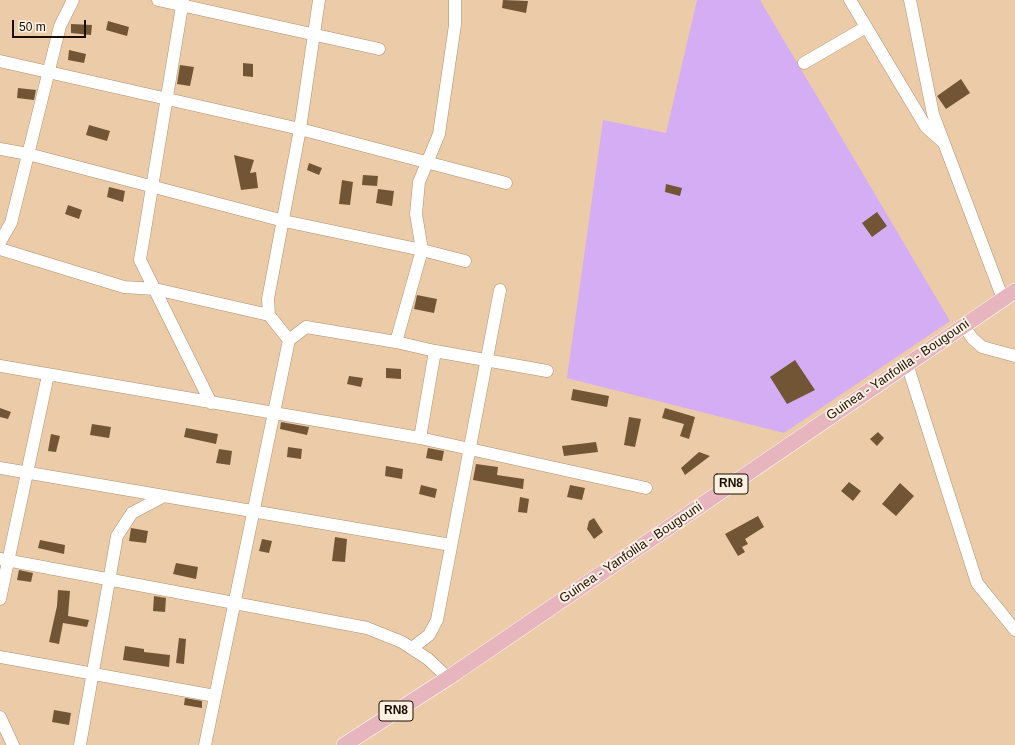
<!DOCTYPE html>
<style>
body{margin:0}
#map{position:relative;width:1015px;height:745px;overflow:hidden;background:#eccca8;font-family:Helvetica,sans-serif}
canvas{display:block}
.scale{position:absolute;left:12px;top:20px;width:74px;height:18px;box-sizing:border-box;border:2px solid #180e03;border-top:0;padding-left:5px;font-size:12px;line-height:14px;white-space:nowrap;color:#180e03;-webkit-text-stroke:3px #fef0e2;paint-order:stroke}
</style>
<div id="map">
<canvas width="1015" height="745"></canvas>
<div class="scale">50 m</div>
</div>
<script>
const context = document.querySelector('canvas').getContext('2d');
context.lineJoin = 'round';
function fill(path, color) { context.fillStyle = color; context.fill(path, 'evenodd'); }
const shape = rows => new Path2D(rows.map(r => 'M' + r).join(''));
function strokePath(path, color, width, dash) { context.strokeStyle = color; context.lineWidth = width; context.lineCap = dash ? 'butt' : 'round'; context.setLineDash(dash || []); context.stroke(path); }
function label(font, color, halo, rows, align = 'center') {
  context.font = font + ' Helvetica,sans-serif'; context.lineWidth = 4; context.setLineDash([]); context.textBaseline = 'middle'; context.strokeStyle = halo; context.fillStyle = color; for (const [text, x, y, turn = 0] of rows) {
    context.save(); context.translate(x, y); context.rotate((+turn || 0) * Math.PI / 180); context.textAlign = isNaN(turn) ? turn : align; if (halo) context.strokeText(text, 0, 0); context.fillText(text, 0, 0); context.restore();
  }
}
const green = shape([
 [697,0,760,0,950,321,784,433,567,378,603,120,666,133]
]);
const building = shape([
 [503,0,528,1,526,13,502,8],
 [108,21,129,27,127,36,106,30],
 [71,24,92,25,91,35,71,33],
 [69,50,86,54,84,63,68,60],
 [243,63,253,64,253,77,243,76],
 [180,65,194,67,190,86,177,84],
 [961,79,970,93,946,109,937,96],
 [18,88,36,90,34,100,17,98],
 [89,125,110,131,107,141,86,135],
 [234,155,254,160,250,173,256,172,258,188,241,190],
 [309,163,322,168,319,175,307,170],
 [363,175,378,176,377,186,362,185],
 [342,180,353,182,350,205,339,204],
 [666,184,682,188,680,196,665,192],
 [109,187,125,191,123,202,107,197],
 [378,189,394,191,392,206,376,203],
 [68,205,82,210,79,219,65,214],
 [877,212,887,226,872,237,862,223],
 [417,295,437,299,434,313,414,309],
 [795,360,815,390,787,404,770,377],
 [386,368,401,369,401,379,386,378],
 [349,376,363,378,361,387,347,384],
 [573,389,609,396,607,407,571,400],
 [0,408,11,412,8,419,0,417],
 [665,408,695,417,689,439,680,436,684,424,662,418],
 [629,417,641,419,635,447,624,445],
 [281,422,309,427,307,435,280,429],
 [92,424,111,427,109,438,90,435],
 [186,428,218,434,216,444,184,437],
 [878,432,884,438,877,446,870,439],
 [51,434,60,436,56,452,48,451],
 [596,442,598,452,564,456,562,446],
 [288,447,302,449,301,459,287,457],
 [428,448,444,451,442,461,426,458],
 [219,449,232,451,230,465,216,463],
 [699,452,710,456,685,475,681,468],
 [476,464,498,467,497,475,524,479,523,489,473,480],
 [386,466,403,469,402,479,385,476],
 [849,482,861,491,853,501,841,491],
 [900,483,914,496,896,516,882,504],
 [421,485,437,489,435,498,419,494],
 [570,485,585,488,582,500,567,497],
 [520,497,529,499,527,513,518,512],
 [758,516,764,527,745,539,748,544,742,547,745,552,738,556,725,534],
 [594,518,603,532,594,539,587,529,589,521],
 [131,528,148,531,146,543,129,541],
 [335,537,347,539,345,562,332,561],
 [262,539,272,541,269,553,259,551],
 [40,540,65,545,64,554,38,548],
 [176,563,198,567,196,579,173,574],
 [19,570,33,573,31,582,17,580],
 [58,590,70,591,68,616,89,620,87,627,63,623,59,644,49,642,57,606],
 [154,596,166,598,165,612,153,611],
 [179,638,186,639,184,664,176,663],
 [125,646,144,649,144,652,170,655,169,667,123,660],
 [185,698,202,701,202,708,184,705],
 [54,710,71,713,69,725,52,722]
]);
const minor = shape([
 [158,0,379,49],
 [183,0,140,260,211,403],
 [850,0,926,127,943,142],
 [910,0,933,114,1003,299],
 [0,61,300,129,506,183],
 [804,63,866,27],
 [0,149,28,154,284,221,422,250,465,261],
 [0,242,11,223,60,26,73,0],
 [0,249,124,287,155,289,269,315],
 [964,326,972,338,982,347,1015,356],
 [289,340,306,327,396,342,435,351,547,371],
 [396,342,422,250,416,214,419,182,439,134,455,25,455,0],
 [907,364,977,583,1015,630],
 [0,366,420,438,646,488],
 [420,438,435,351],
 [0,468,164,496],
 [0,559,367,628,402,642,428,659,448,678],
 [0,599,48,375],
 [412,648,429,635,437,620,500,290],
 [0,657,215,696],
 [0,717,13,745],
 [80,745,117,536,132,513,164,496,451,545],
 [205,745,289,340,269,315,268,299,300,129,319,0]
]);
const major = shape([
 [344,745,448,678,1015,291]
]);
const shields = [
 [731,484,34],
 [396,711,34]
];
const shieldNames = [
 ["RN8",731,484],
 ["RN8",396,711]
];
const streetNames = [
 ["Guinea - Yanfolila - Bougouni",898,370,-34],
 ["Guinea - Yanfolila - Bougouni",631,553,-34]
];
fill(green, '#d4adf4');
fill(building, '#715535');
strokePath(minor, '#ad8f6d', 13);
strokePath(major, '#fff', 16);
strokePath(minor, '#fff', 12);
strokePath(major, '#e6b5bd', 15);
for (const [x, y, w] of shields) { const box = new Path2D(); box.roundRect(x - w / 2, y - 10, w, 20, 3); context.fillStyle = '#fef0e2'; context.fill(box); strokePath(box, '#180e03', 1); }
label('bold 12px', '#180e03', null, shieldNames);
label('13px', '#180e03', '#fef0e2', streetNames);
</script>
